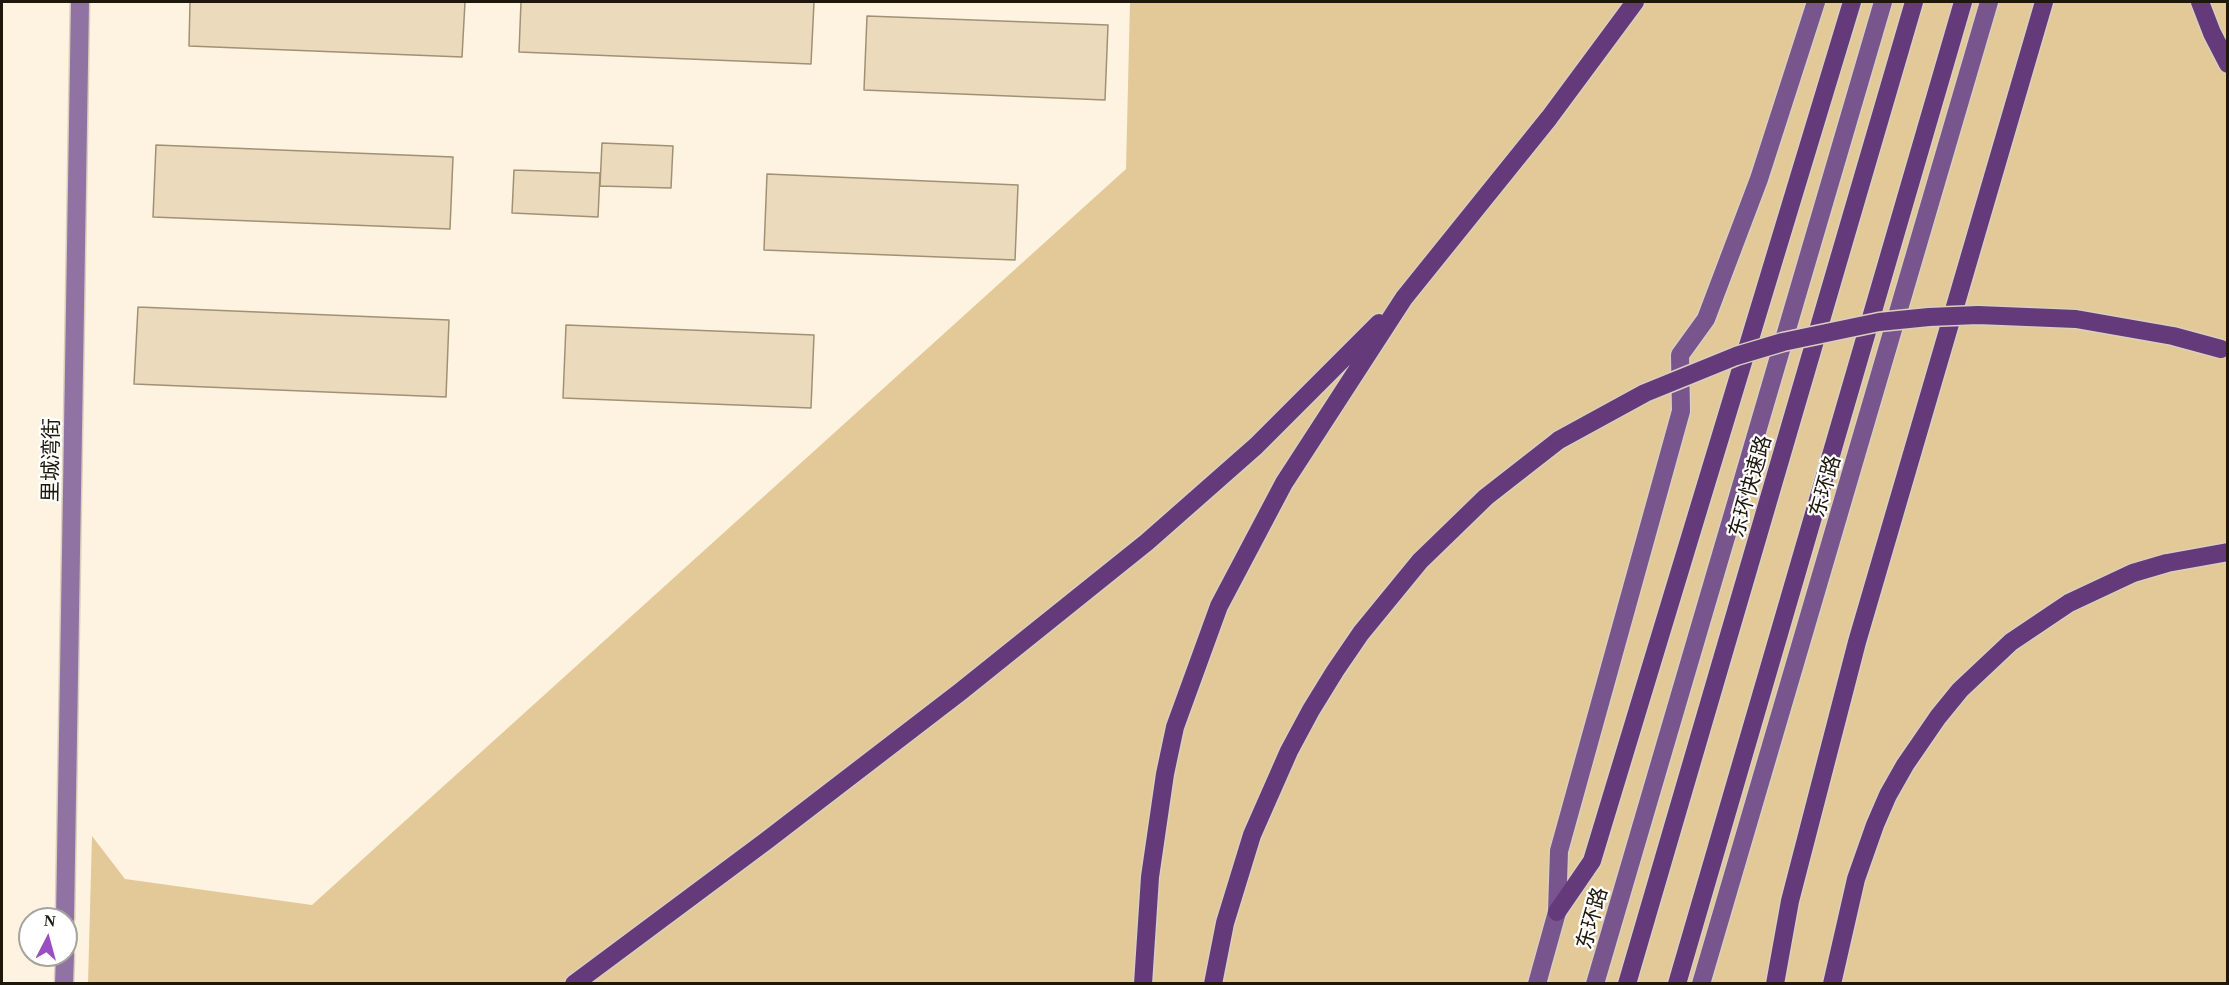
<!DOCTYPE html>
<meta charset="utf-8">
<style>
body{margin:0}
#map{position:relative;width:2229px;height:985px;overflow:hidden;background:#fdf3e0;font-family:Georgia,serif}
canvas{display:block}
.frame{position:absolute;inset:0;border:3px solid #1e180c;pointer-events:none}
.north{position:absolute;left:18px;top:907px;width:60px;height:60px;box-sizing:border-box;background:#fff;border:2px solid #a5a39e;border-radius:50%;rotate:6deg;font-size:16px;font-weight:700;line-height:24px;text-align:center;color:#1e180c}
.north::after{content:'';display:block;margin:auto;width:21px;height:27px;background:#994ec1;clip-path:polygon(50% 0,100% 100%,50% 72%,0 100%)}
</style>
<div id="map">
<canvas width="2229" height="985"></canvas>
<div class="frame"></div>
<div class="north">N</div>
</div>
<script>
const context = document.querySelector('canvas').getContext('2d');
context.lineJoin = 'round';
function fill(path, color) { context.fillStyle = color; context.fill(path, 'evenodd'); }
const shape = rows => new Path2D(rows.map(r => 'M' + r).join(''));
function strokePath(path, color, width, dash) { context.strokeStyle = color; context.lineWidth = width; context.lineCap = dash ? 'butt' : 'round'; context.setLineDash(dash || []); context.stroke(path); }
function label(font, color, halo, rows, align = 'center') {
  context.font = font + ' Georgia,"Noto Sans SC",serif'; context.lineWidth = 4.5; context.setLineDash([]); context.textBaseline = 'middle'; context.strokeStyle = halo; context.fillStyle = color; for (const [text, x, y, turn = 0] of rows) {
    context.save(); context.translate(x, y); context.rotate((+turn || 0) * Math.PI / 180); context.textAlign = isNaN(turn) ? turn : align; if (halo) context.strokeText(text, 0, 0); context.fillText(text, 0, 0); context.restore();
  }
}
const green = shape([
 [1130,2,2227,2,2227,983,88,984,92,836,125,879,312,905,1126,169]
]);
const building = shape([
 [190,2,465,2,462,57,189,46,190,2],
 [521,2,814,2,811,64,519,52,521,2],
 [867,16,1108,25,1105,100,864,90,867,16],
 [602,143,673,146,671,188,600,186,602,143],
 [156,145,453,157,450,229,153,217,156,145],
 [514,170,600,173,598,217,512,213,514,170],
 [767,174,1018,185,1015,260,764,250,767,174],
 [138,307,449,320,446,397,134,384,138,307],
 [566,325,814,335,811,408,563,398,566,325]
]);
const secondary = shape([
 [65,919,80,2],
 [64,984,65,955]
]);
const primary = shape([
 [1537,984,1557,912,1559,851,1681,411,1680,355,1706,319,1759,179,1816,2],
 [1595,984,1883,2],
 [1701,984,1989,2]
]);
const highway = shape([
 [2200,2,2212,33,2228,64],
 [1557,912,1592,861,1852,2],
 [574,984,766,841,960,692,1147,542,1256,446,1379,323],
 [1143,984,1150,877,1165,774,1175,727,1219,606,1284,483,1404,298,1549,118,1635,2],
 [1213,984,1225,923,1252,835,1289,751,1311,710,1335,671,1361,633,1420,561,1486,497,1559,440],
 [1627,984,1914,2],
 [1677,984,1963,2],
 [1775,984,1790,901,1857,642,2044,2],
 [1832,984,1856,879,1875,825,1888,795,1905,765,1938,717,1960,690,2011,642,2069,603,2133,573,2167,563,2228,552]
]);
const highwayBridge = shape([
 [1559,440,1645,393,1736,356,1783,342,1879,322,1929,317,1978,315,2076,319,2173,336,2221,349]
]);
const streetNames = [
 ["里城湾街",50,460,-89],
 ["东环快速路",1749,486,-74],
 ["东环路",1824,486,-74],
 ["东环路",1591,918,-74]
];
fill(green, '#e2c997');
fill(building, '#ebdabb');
strokePath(building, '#a19174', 1.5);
strokePath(secondary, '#d9d0be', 21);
strokePath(primary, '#d9d0be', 21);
strokePath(highway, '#d9d0be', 21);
strokePath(secondary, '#9073a2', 18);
strokePath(primary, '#78558d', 18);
strokePath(highway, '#643a7b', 18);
strokePath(highwayBridge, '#d9d0be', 21, []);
strokePath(highwayBridge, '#643a7b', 18);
label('21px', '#1e180c', '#fff', streetNames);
</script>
